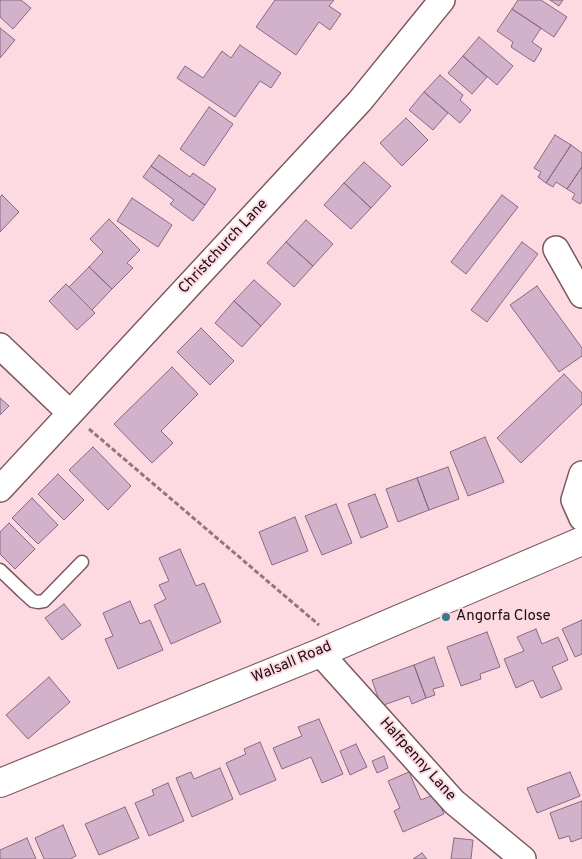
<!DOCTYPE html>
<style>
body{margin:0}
canvas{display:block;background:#fddae2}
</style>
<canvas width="582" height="859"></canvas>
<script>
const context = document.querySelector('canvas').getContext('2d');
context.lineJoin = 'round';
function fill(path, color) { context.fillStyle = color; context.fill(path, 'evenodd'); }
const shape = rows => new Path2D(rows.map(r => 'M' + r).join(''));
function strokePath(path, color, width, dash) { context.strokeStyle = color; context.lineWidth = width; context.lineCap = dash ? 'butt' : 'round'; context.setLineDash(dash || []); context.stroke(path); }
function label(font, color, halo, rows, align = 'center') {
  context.font = font + ' Overpass,sans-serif'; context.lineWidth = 4; context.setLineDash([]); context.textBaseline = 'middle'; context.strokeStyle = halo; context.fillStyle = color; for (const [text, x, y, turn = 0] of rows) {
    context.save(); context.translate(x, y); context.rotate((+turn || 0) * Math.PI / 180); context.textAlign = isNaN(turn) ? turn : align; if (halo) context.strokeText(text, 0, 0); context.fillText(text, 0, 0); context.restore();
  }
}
const building = shape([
 [0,0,21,0,31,8,13,29,0,17,0,0],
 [275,0,334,0,329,6,341,14,330,30,319,22,296,55,256,27,275,0],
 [518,0,541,0,567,17,554,37,512,9,518,0],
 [550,0,563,0,559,6,550,0],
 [512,9,541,28,532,42,542,49,534,62,511,47,513,42,497,31,512,9],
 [0,28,15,40,0,58,0,28],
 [479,37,513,66,497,85,463,56,479,37],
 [240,45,281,73,271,88,260,81,235,117,177,78,185,66,203,78,222,51,231,58,240,45],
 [463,56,487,77,472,94,448,73,463,56],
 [440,75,463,95,460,100,471,110,460,123,424,92,440,75],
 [424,92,448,113,433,130,409,110,424,92],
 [209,107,233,124,204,166,180,149,209,107],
 [406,118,428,140,402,166,380,143,406,118],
 [555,135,571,145,546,183,538,177,541,172,534,168,555,135],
 [571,145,582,153,582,167,567,189,556,182,553,187,546,183,571,145],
 [159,155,190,177,193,173,216,189,205,205,151,166,159,155],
 [364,162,391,186,371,208,344,183,364,162],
 [151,166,205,205,193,221,170,204,174,200,143,177,151,166],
 [582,167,582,201,580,204,572,199,575,194,567,189,582,167],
 [344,183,371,208,351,229,324,205,344,183],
 [2,195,19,212,0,232,0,197,2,195],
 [502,195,518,207,466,274,451,262,502,195],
 [132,198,172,225,158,247,117,221,132,198],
 [109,219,140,250,127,263,133,268,112,289,89,267,103,252,90,239,109,219],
 [306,220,333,244,313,266,286,242,306,220],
 [286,242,313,266,294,287,267,263,286,242],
 [522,242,538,254,487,322,471,310,522,242],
 [89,267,112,289,92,310,69,287,89,267],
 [254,280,281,304,261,326,234,301,254,280],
 [66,284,95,313,77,330,49,301,66,284],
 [537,286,582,348,582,356,559,372,510,305,537,286],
 [234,301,261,326,242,347,215,323,234,301],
 [201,328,234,361,210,385,177,352,201,328],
 [172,367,198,394,161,431,173,443,152,463,114,424,172,367],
 [564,374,582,393,582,404,521,463,497,438,564,374],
 [0,398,9,406,0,415,0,398],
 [485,437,504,482,468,496,450,452,485,437],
 [93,447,131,486,108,510,69,470,93,447],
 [448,467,459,499,429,510,417,478,448,467],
 [58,474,84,500,64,520,38,494,58,474],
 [417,478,429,510,398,522,386,489,417,478],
 [375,494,388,527,361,538,348,504,375,494],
 [32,498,58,525,38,544,12,518,32,498],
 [336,504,352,543,322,555,305,516,336,504],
 [295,517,308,551,272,565,259,532,295,517],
 [9,523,35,549,15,569,0,554,0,532,9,523],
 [180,549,196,586,204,583,221,622,171,644,154,605,166,599,159,585,169,581,159,558,180,549],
 [130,601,140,624,150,620,163,650,118,669,105,639,113,636,103,613,130,601],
 [64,604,81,625,62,640,45,618,64,604],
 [582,620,582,654,575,657,562,629,582,620],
 [536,629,542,644,558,637,568,660,552,667,562,689,541,698,533,680,516,688,504,659,524,651,517,637,536,629],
 [487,632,500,667,480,674,481,679,461,686,447,647,487,632],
 [434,657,444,686,433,689,435,695,426,698,414,665,434,657],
 [414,665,426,698,412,704,409,696,381,706,372,680,414,665],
 [49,677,70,702,28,739,6,715,49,677],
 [319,719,343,774,322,783,311,757,282,769,273,748,302,736,298,727,319,719],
 [260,742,276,780,240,795,226,763,246,754,244,749,260,742],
 [356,744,367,767,350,775,340,751,356,744],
 [384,756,388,768,377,773,372,761,384,756],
 [220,768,233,799,192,817,176,778,191,772,194,779,220,768],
 [409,772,421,800,435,794,444,814,403,832,394,811,400,808,388,781,409,772],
 [570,772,580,796,537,813,527,788,570,772],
 [168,783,184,821,149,836,135,803,154,795,152,790,168,783],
 [582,801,582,838,571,842,569,836,559,839,550,813,582,801],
 [125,807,139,838,99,855,85,824,125,807],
 [63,825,76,856,70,859,44,859,35,838,63,825],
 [27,838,36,859,0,859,0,850,27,838],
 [454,838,473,840,471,859,451,859,454,838],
 [422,853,427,859,413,859,422,853]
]);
const path = shape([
 [89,429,319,625]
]);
const service = shape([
 [0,570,22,591,33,601,38,602,44,601,82,562]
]);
const minor = shape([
 [556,249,582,295],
 [0,346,70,413],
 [582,474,574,500,582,518],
 [0,489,360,101,442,0],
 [320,653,454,802,523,859]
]);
const tertiary = shape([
 [0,783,320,653,582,541]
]);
const markers = [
 [446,617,5,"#377a8a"]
];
const streetNames = [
 ["Christchurch Lane",224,247,-47],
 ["Walsall Road",292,663,-23],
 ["Halfpenny Lane",417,760,48]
];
const poiNames = [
 ["Angorfa Close",456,617]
];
fill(building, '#d2b1ca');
strokePath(building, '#886a81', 1);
strokePath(service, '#7b575f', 15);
strokePath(minor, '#7b575f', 28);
strokePath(tertiary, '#7b575f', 30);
strokePath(path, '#8f777d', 3, [5, 2.5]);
strokePath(service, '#fff', 12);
strokePath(minor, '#fff', 25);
strokePath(tertiary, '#fff', 28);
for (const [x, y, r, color] of markers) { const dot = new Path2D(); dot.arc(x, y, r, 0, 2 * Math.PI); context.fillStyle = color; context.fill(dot); strokePath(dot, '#fddae2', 2); }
label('15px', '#1b0d11', '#fddae2', streetNames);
label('15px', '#1b0d11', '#fddae2', poiNames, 'left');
</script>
